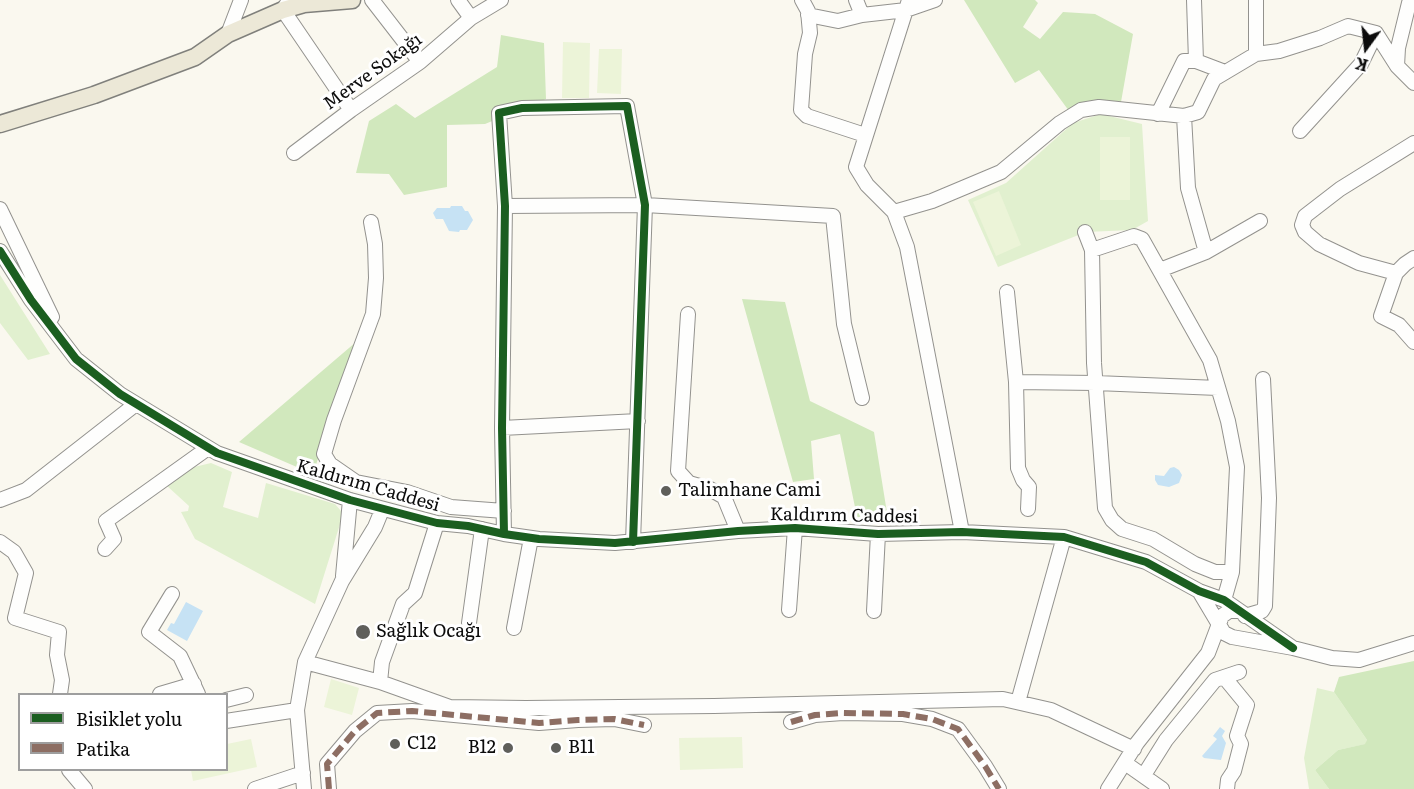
<!DOCTYPE html>
<meta charset="utf-8">
<style>
body{margin:0}
#map{position:relative;width:1414px;height:789px;overflow:hidden;background:#faf8ef;font-family:Literata,serif}
canvas{display:block}
.legend{position:absolute;left:18px;top:693px;width:210px;height:78px;box-sizing:border-box;background:#fff;border:2px solid #9e9e9e;margin:0;padding:8px 10px;list-style:none;font-size:18px;color:#0c0c0c}
.legend li{display:flex;align-items:center;gap:12px;height:30px}
.legend b{width:30px;border:2px solid #9e9e9e}
.north{position:absolute;left:1336px;top:18px;width:60px;height:60px;-webkit-text-stroke:4px #fff;paint-order:stroke;rotate:195deg;font-size:16px;font-weight:700;line-height:24px;text-align:center;color:#0c0c0c}
.north::after{content:'';display:block;margin:auto;width:21px;height:27px;background:#0c0c0c;clip-path:polygon(50% 0,100% 100%,50% 72%,0 100%)}
</style>
<div id="map">
<canvas width="1414" height="789"></canvas>
<ul class="legend">
<li><b style="height:8px;background:#1b5e20"></b>Bisiklet yolu</li>
<li><b style="height:8px;background:#8d6e63"></b>Patika</li>
</ul>
<div class="north">K</div>
</div>
<script>
const context = document.querySelector('canvas').getContext('2d');
context.lineJoin = 'round';
function fill(path, color) { context.fillStyle = color; context.fill(path, 'evenodd'); }
const shape = rows => new Path2D(rows.map(r => 'M' + r).join(''));
function strokePath(path, color, width, dash) { context.strokeStyle = color; context.lineWidth = width; context.lineCap = dash ? 'butt' : 'round'; context.setLineDash(dash || []); context.stroke(path); }
function label(font, color, halo, rows, align = 'center') {
  context.font = font + ' Literata,serif'; context.lineWidth = 6; context.setLineDash([]); context.textBaseline = 'middle'; context.strokeStyle = halo; context.fillStyle = color; for (const [text, x, y, turn = 0] of rows) {
    context.save(); context.translate(x, y); context.rotate((+turn || 0) * Math.PI / 180); context.textAlign = isNaN(turn) ? turn : align; if (halo) context.strokeText(text, 0, 0); context.fillText(text, 0, 0); context.restore();
  }
}
const green = shape([
 [1101,114,1142,124,1148,221,1132,230,1086,232,998,267,968,200,1006,183,1073,123],
 [0,275,50,354,28,360,0,323],
 [211,463,232,472,223,507,258,518,266,483,335,504,341,511,341,521,315,604,195,539,181,512,188,511,189,506,166,485,190,468],
 [1317,688,1334,692,1367,740,1366,744,1338,750,1315,770,1329,789,1309,789,1304,758]
]);
const forest = shape([
 [964,0,1035,0,1038,3,1023,27,1040,39,1063,12,1095,14,1133,34,1121,102,1094,101,1069,111,1039,70,1015,83],
 [501,35,544,43,546,99,485,124,447,125,447,187,404,195,389,174,356,173,369,121,396,104,415,118,497,67],
 [742,299,785,302,810,401,874,432,888,519,857,517,840,434,811,441,814,479,793,482],
 [356,342,313,474,239,442],
 [1414,661,1414,789,1329,789,1315,770,1338,750,1365,744,1367,740,1334,692,1339,677]
]);
const pitch = shape([
 [563,42,590,43,589,98,562,98],
 [599,49,622,49,621,94,597,93],
 [1100,137,1130,137,1130,200,1100,200],
 [999,191,1021,245,996,256,973,202],
 [331,679,359,688,352,715,324,707],
 [742,737,743,768,680,770,679,738],
 [251,739,257,767,193,781,191,770,226,770,227,744]
]);
const water = shape([
 [451,206,462,206,465,211,468,211,473,220,467,230,460,230,459,232,449,231,443,219,436,219,433,213,437,208,450,208],
 [1174,467,1179,470,1182,475,1179,483,1169,487,1158,485,1155,480,1155,475,1164,476,1170,468],
 [186,602,203,611,187,641,167,630,171,623,174,624],
 [1220,727,1225,731,1222,736,1226,743,1221,760,1204,758,1202,756,1217,739,1213,736]
]);
const minor = shape([
 [372,0,420,62],
 [458,0,471,18],
 [802,0,808,11,810,33,805,54,801,110,807,116,865,135],
 [856,0,862,15],
 [909,0,856,167,867,185,894,212,907,247,962,532],
 [1256,0,1256,54,1279,51,1320,38,1348,26,1376,33,1397,66,1414,83],
 [288,2,283,10,351,110],
 [808,15,838,21,862,15,906,10,935,0],
 [228,34,241,0],
 [1196,61,1225,72],
 [1397,66,1398,48,1409,3],
 [1158,114,1184,61,1196,61,1194,0],
 [1184,116,1188,188,1206,252,1260,221],
 [1300,131,1361,64,1376,33],
 [294,153,351,110,420,62,471,18,501,0],
 [505,206,645,205,833,216,844,324,862,398],
 [0,209,52,317],
 [894,212,932,201,1001,172,1060,123,1081,110,1099,107,1184,116,1198,112,1214,79,1256,54],
 [371,222,375,244,376,278,373,314,334,420,324,454,330,464,356,482,407,492,451,507,504,511],
 [1085,232,1092,250,1134,236,1142,239,1210,360,1228,421,1237,467,1232,572,1224,600],
 [1092,250,1094,363,1105,508,1112,520,1122,529,1153,539,1195,564,1215,572,1232,572],
 [0,251,31,300,76,359,120,394,217,453,350,500,437,523,468,526,504,534,539,539,615,543,738,531,795,528,878,534,962,532,1064,537,1146,562,1199,591,1224,600,1293,648],
 [1414,258,1405,264,1396,273,1381,316,1399,325,1414,342],
 [1160,270,1206,252],
 [1396,273,1359,263,1319,244,1305,232,1302,225,1305,216,1340,189,1414,143],
 [1007,292,1016,382,1096,383,1218,388],
 [688,314,678,471,689,483,710,489,724,497,738,531],
 [1016,382,1018,468,1023,480,1029,487,1028,509],
 [502,428,638,421],
 [0,500,26,490,136,404],
 [437,523,415,593,403,604,382,662,380,682,450,707,526,708,714,706,1003,699,1051,710,1134,749],
 [504,534,502,428,505,206,499,113,522,108,627,106,645,205,633,542],
 [0,542,14,552,26,573,15,618,59,632,57,655,62,680,60,694],
 [105,549,114,539,106,521,208,448],
 [343,576,350,500],
 [1199,591,1224,633,1232,637,1293,648,1332,658,1359,660,1414,643],
 [172,594,149,632,180,656,198,694],
 [789,610,795,528],
 [874,611,878,534],
 [1245,616,1262,611,1265,606,1269,498,1263,379],
 [469,623,482,529],
 [514,628,531,538],
 [305,662,380,682],
 [1224,677,1247,705,1237,736,1241,744,1234,771,1228,780,1227,789],
 [160,694,194,684],
 [226,700,246,695],
 [1018,702,1064,537],
 [226,721,297,710],
 [791,722,815,715,843,713,903,714,932,719,958,729,985,766,999,789],
 [1125,763,1162,789],
 [69,770,85,789],
 [1144,775,1166,740,1215,680,1239,672],
 [255,789,303,773],
 [304,789,297,710,305,662,342,581,375,527,382,510],
 [329,789,327,764,355,731,377,713,412,711,539,723,578,720,614,719,644,725],
 [1108,789,1137,743,1208,653,1222,616,1229,611,1238,611]
]);
const major = shape([
 [0,124,94,95,195,57,228,34,283,10,304,4,352,0]
]);
const quiet = shape([
 [791,722,815,715,843,713,903,714,932,719,958,729,985,766,999,789],
 [329,789,327,764,355,731,377,713,412,711,539,723,578,720,614,719,644,725]
]);
const cycleway = shape([
 [0,251,31,300,76,359,120,394,217,453,350,500,437,523,468,526,504,534,539,539,615,543,738,531,795,528,878,534,962,532,1064,537,1146,562,1199,591,1224,600,1293,648],
 [504,534,502,428,505,206,499,113,522,108,627,106,645,205,633,542]
]);
const markers = [
 [666,491,6,"#5f5f5b"],
 [363,632,8,"#5f5f5b"],
 [395,744,6,"#5f5f5b"],
 [508,748,6,"#5f5f5b"],
 [556,748,6,"#5f5f5b"]
];
const streetNames = [
 ["Merve Sokağı",373,72,-36],
 ["Kaldırım Caddesi",368,486,16],
 ["Kaldırım Caddesi",844,516,1]
];
const poiNames = [
 ["Talimhane Cami",678,491],
 ["Sağlık Ocağı",376,632],
 ["C12",407,744],
 ["B12",496,748,"right"],
 ["B11",568,748]
];
fill(green, '#e1f0cf');
fill(forest, '#d1e8bd');
fill(pitch, '#ecf4d8');
fill(water, '#c6e2f4');
strokePath(minor, '#93928e', 16);
strokePath(major, '#80807c', 19);
strokePath(minor, '#fefefd', 14);
strokePath(major, '#ece8d7', 16);
strokePath(quiet, '#8d6e63', 6, [12, 6]);
strokePath(cycleway, '#1b5e20', 8);
for (const [x, y, r, color] of markers) { const dot = new Path2D(); dot.arc(x, y, r, 0, 2 * Math.PI); context.fillStyle = color; context.fill(dot); strokePath(dot, '#fff', 2); }
label('18px', '#0c0c0c', '#fff', streetNames);
label('18px', '#0c0c0c', '#fff', poiNames, 'left');
</script>
